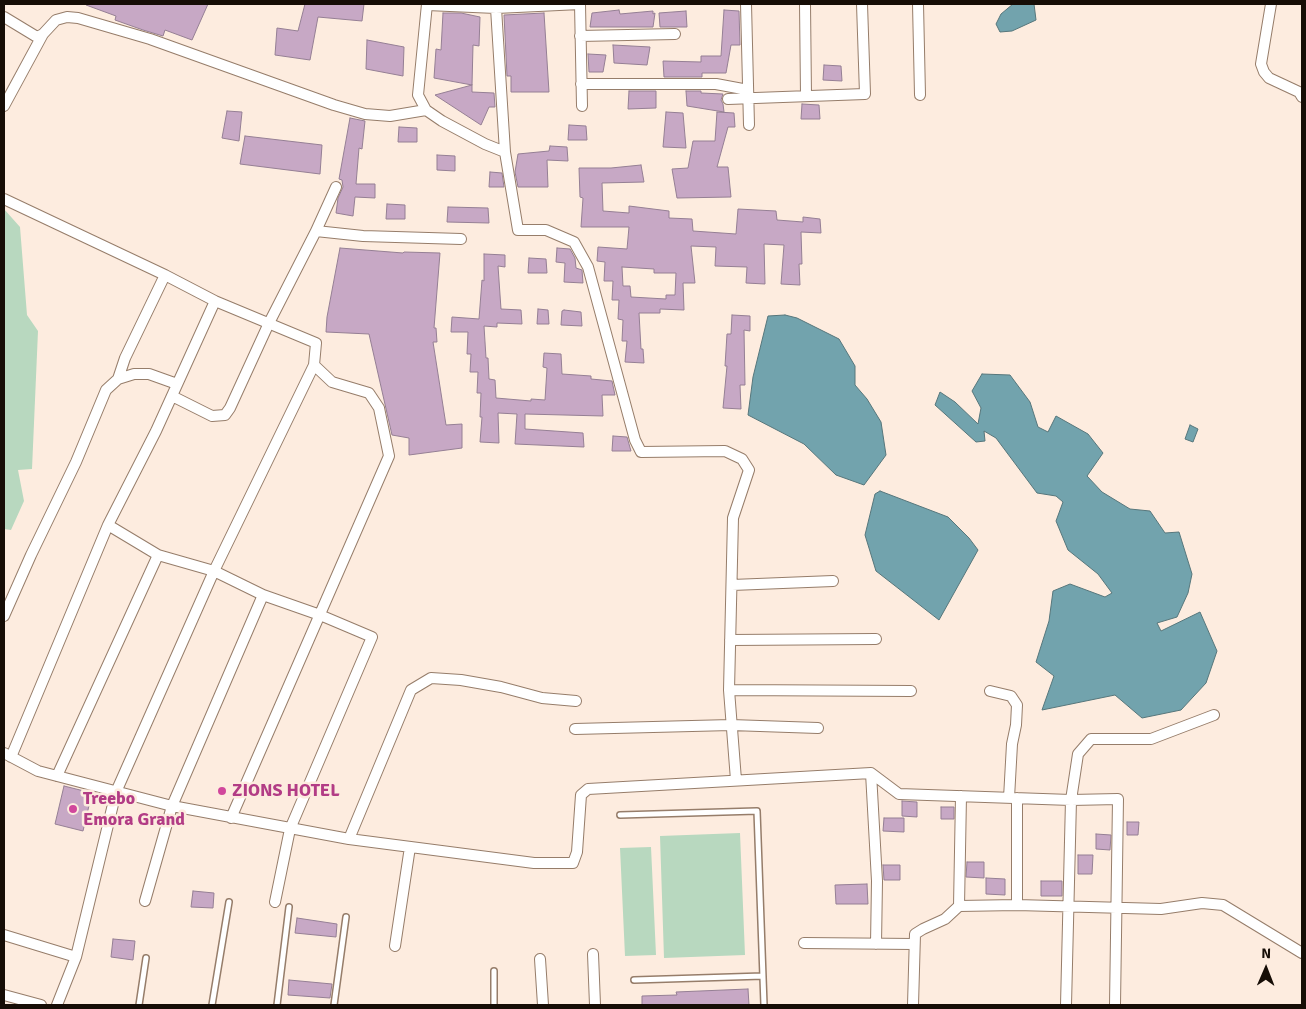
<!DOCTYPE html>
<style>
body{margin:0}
#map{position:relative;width:1306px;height:1009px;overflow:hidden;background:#fdecdf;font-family:Signika,sans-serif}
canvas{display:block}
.frame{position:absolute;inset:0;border:5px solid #160d06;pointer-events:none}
.north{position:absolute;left:1241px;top:944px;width:50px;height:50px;-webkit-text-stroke:4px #fdecdf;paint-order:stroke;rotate:1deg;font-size:14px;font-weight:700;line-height:20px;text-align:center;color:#160d06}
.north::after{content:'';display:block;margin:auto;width:18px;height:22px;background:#160d06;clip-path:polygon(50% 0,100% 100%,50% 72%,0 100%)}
</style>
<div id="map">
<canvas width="1306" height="1009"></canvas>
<div class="frame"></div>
<div class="north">N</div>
</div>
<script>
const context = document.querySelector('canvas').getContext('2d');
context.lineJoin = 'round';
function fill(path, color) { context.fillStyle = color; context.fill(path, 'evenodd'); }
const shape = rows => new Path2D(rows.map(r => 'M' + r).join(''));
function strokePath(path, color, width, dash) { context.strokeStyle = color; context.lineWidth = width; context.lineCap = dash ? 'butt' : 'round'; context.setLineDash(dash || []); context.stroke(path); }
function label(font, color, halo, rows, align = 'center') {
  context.font = font + ' Signika,sans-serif'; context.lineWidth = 5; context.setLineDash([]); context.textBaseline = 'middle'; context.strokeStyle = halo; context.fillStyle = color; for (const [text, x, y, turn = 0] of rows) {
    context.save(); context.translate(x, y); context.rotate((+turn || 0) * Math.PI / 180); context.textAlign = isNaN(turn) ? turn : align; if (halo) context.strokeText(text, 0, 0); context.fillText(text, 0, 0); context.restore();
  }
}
const green = shape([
 [4,209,20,227,27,315,38,331,32,469,18,470,24,501,11,530,4,529],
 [740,833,745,955,664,958,660,836],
 [651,847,656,955,625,956,620,848]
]);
const water = shape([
 [1013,4,1034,4,1036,20,1012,31,1000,32,996,24,1001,14,1013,4],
 [785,315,797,318,839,339,855,366,855,385,867,399,881,422,886,455,864,485,836,475,804,444,748,415,753,377,768,316,785,315],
 [982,374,1010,375,1030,402,1038,427,1048,432,1056,416,1088,434,1103,453,1087,476,1102,492,1130,509,1150,511,1165,533,1179,532,1192,574,1188,593,1177,617,1157,623,1161,631,1200,612,1217,651,1206,683,1181,710,1142,718,1115,695,1042,710,1054,676,1036,662,1049,621,1053,591,1070,584,1105,597,1112,593,1098,574,1068,550,1056,521,1063,502,1056,496,1037,493,996,438,984,431,985,441,976,442,935,405,940,392,955,402,978,424,981,408,972,391,982,374],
 [1190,425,1198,429,1193,442,1185,439,1190,425],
 [880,491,948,517,969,538,978,550,939,620,876,571,865,535,875,494,880,491]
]);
const building = shape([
 [86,4,208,4,192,40,165,30,163,36,143,30,115,20,116,16,86,5,86,4],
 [305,4,364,4,362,21,318,17,310,60,275,55,277,28,298,31,305,4],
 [619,10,620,14,653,11,653,14,655,13,653,27,590,27,592,13,619,10],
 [724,10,739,11,740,45,731,45,726,73,702,73,702,77,664,77,663,61,701,62,701,56,721,56,724,10],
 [686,11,687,27,660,27,659,13,686,11],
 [443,13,461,13,480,17,479,46,473,45,472,85,434,78,436,49,441,50,443,13],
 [544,13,549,92,511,92,511,76,507,76,504,15,544,13],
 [367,40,404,47,403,76,366,69,367,40],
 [613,45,650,47,647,65,614,63,613,45],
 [588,54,606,55,603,72,589,72,588,54],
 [824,65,841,66,842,81,823,80,824,65],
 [472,85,472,92,494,93,495,107,489,107,481,125,435,95,472,85],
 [629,91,656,91,656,108,628,109,629,91],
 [686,91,701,91,701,93,723,94,721,100,723,104,724,112,687,106,686,91],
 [802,104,819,105,820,119,801,119,802,104],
 [227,111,242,112,239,141,222,138,227,111],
 [666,112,683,113,686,148,663,147,666,112],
 [717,112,734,113,735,127,728,127,717,167,728,167,731,197,677,198,672,169,688,168,693,141,715,141,717,112],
 [350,118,365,121,362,149,359,148,356,184,375,184,375,198,355,197,353,216,336,213,338,198,343,187,342,180,339,179,350,118],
 [569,125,586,126,587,140,568,140,569,125],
 [399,127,417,128,417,142,398,142,399,127],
 [245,136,322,145,320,174,240,164,245,136],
 [550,146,567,147,568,161,547,160,548,187,518,187,515,172,518,154,549,151,550,146],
 [437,155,455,156,455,171,437,170,437,155],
 [641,165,644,182,602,183,603,211,629,213,629,206,669,211,669,218,692,219,693,231,736,234,738,209,776,211,777,220,803,222,803,217,820,219,821,233,801,232,802,264,799,264,800,285,781,284,784,245,764,244,765,284,746,283,747,267,715,266,716,247,691,246,695,283,683,283,684,310,660,309,660,313,639,313,641,349,643,349,644,363,625,362,627,341,622,341,623,320,618,319,619,300,612,300,613,281,604,281,605,262,597,261,598,247,627,249,629,227,581,227,583,198,580,197,579,168,611,168,641,165],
 [622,267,654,269,654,273,676,273,675,295,666,295,666,299,631,297,630,286,623,286,622,267],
 [490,172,502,173,504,187,489,187,490,172],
 [387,204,405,205,405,219,386,219,387,204],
 [448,207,488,208,489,223,447,222,448,207],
 [340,248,403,253,404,252,440,253,434,328,436,328,437,342,433,342,446,425,462,424,462,448,409,455,409,438,392,435,369,334,326,332,327,317,340,248],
 [557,248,570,249,575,258,576,268,582,270,583,283,564,282,565,263,556,262,557,248],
 [484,254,505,255,505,267,498,266,501,309,521,310,522,324,497,323,497,327,484,326,486,358,488,358,489,379,495,380,496,398,531,401,531,399,545,400,547,368,543,367,544,353,561,354,562,374,591,376,591,379,612,381,615,395,602,395,603,416,525,414,525,429,583,433,584,447,515,444,517,414,498,413,499,443,480,442,482,417,480,417,481,393,477,393,478,372,470,372,471,354,467,354,468,332,451,332,452,317,479,319,482,280,484,281,484,254],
 [529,258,546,259,547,273,528,273,529,258],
 [538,309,548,310,549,324,537,324,538,309],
 [564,310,581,312,582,326,561,325,562,311,564,310],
 [732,315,750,316,750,331,744,330,745,385,740,385,741,409,723,408,727,366,725,366,727,334,731,334,732,315],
 [613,436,627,437,631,451,612,451,613,436],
 [64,786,92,793,83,831,55,824,64,786],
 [902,801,917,802,917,817,902,816,902,801],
 [941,807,954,807,954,819,941,819,941,807],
 [884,818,904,818,904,832,883,831,884,818],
 [1127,822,1139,822,1138,835,1127,835,1127,822],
 [1096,834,1111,835,1110,850,1096,849,1096,834],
 [1078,855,1093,855,1092,874,1078,874,1078,855],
 [967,862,984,862,984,878,966,877,967,862],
 [883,865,900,865,900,880,884,880,883,865],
 [986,878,1005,879,1005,895,986,894,986,878],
 [1041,881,1062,881,1062,896,1041,896,1041,881],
 [867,884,868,904,836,904,835,885,867,884],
 [193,891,214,893,213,908,191,907,193,891],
 [297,918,337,924,336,937,295,933,297,918],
 [113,939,135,941,133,960,111,957,113,939],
 [289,980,332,984,330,998,288,995,289,980],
 [748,989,749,1005,642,1005,642,996,677,995,676,992,748,989]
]);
const service = shape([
 [620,815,757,811,764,1005],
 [494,971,494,1005],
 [634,980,763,976],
 [139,1005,146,958],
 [212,1005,229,902],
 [277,1005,289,907],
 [334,1005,346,917]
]);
const minor = shape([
 [427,4,418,95,426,110,442,121,485,144,505,152,518,230,546,230,574,242,588,267,635,440,641,452,725,451,742,459,749,470,733,518,729,690,736,780],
 [746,4,749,125],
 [805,4,806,96],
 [918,4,920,95],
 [1271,4,1261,64,1264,72,1269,78,1299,92,1302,97],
 [427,5,496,8,580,4,582,106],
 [496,8,505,152],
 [4,17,37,37,43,34,56,20,67,17,78,18,150,39,334,105,365,114,390,116,426,110],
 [580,36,675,34],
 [581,84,716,84,748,90],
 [728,99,865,94,862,4],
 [4,106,43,34],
 [4,199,165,275,215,301,316,343,314,365,214,571,116,792,76,957,57,1005],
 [316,231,363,236,461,239],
 [118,379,134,374,149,374,177,384],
 [172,396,212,416,225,415,230,408,269,323,316,231,336,187],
 [108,525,158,555,214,571,263,595,320,615,372,637,290,829,275,902],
 [732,585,833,581],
 [4,616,31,555,76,462,106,390,118,379,125,358,165,275],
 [730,640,876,639],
 [729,690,911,691],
 [990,691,1011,696,1017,705,1016,725,1012,744,1009,798],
 [575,729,731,725,818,728],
 [4,753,38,771,172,806,349,839,534,863,573,863,577,852,581,795,588,789,871,773,899,794,1071,800,1066,1005],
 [11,757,108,525,156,431,215,301],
 [871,773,877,881,876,944],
 [57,776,158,555],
 [1017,798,1017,905],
 [231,818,389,456,379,408,369,393,332,382,314,365],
 [349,839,411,690,431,678,461,680,501,687,542,698,576,701],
 [145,901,172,806,263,595],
 [959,906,1017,905,1161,909,1202,903,1223,905,1302,953],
 [4,935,76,957],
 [804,943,914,944],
 [395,946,410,847],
 [593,954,595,1005],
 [540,959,543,1005],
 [4,995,41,1005],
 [913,1005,915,934,923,929,945,919,959,906,961,796],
 [1115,1005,1118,799,1071,800,1078,754,1091,739,1151,739,1214,715]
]);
const markers = [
 [222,791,5,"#d1479c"],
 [73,809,5,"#d1479c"]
];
const hotelNames = [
 ["ZIONS HOTEL",232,791],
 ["Treebo",83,799],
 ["Emora Grand",83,820]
];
fill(green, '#b8d8bf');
fill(water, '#72a3ad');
strokePath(water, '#56767b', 1);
fill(building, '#c7a8c5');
strokePath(building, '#957f94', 1);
strokePath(service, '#967d6a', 8);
strokePath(minor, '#967d6a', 12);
strokePath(service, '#fff', 5);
strokePath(minor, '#fff', 10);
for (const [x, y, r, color] of markers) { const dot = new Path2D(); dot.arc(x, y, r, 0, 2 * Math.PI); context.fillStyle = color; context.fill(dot); strokePath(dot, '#fdecdf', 2); }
label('bold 18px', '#b23c85', '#fdecdf', hotelNames, 'left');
</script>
